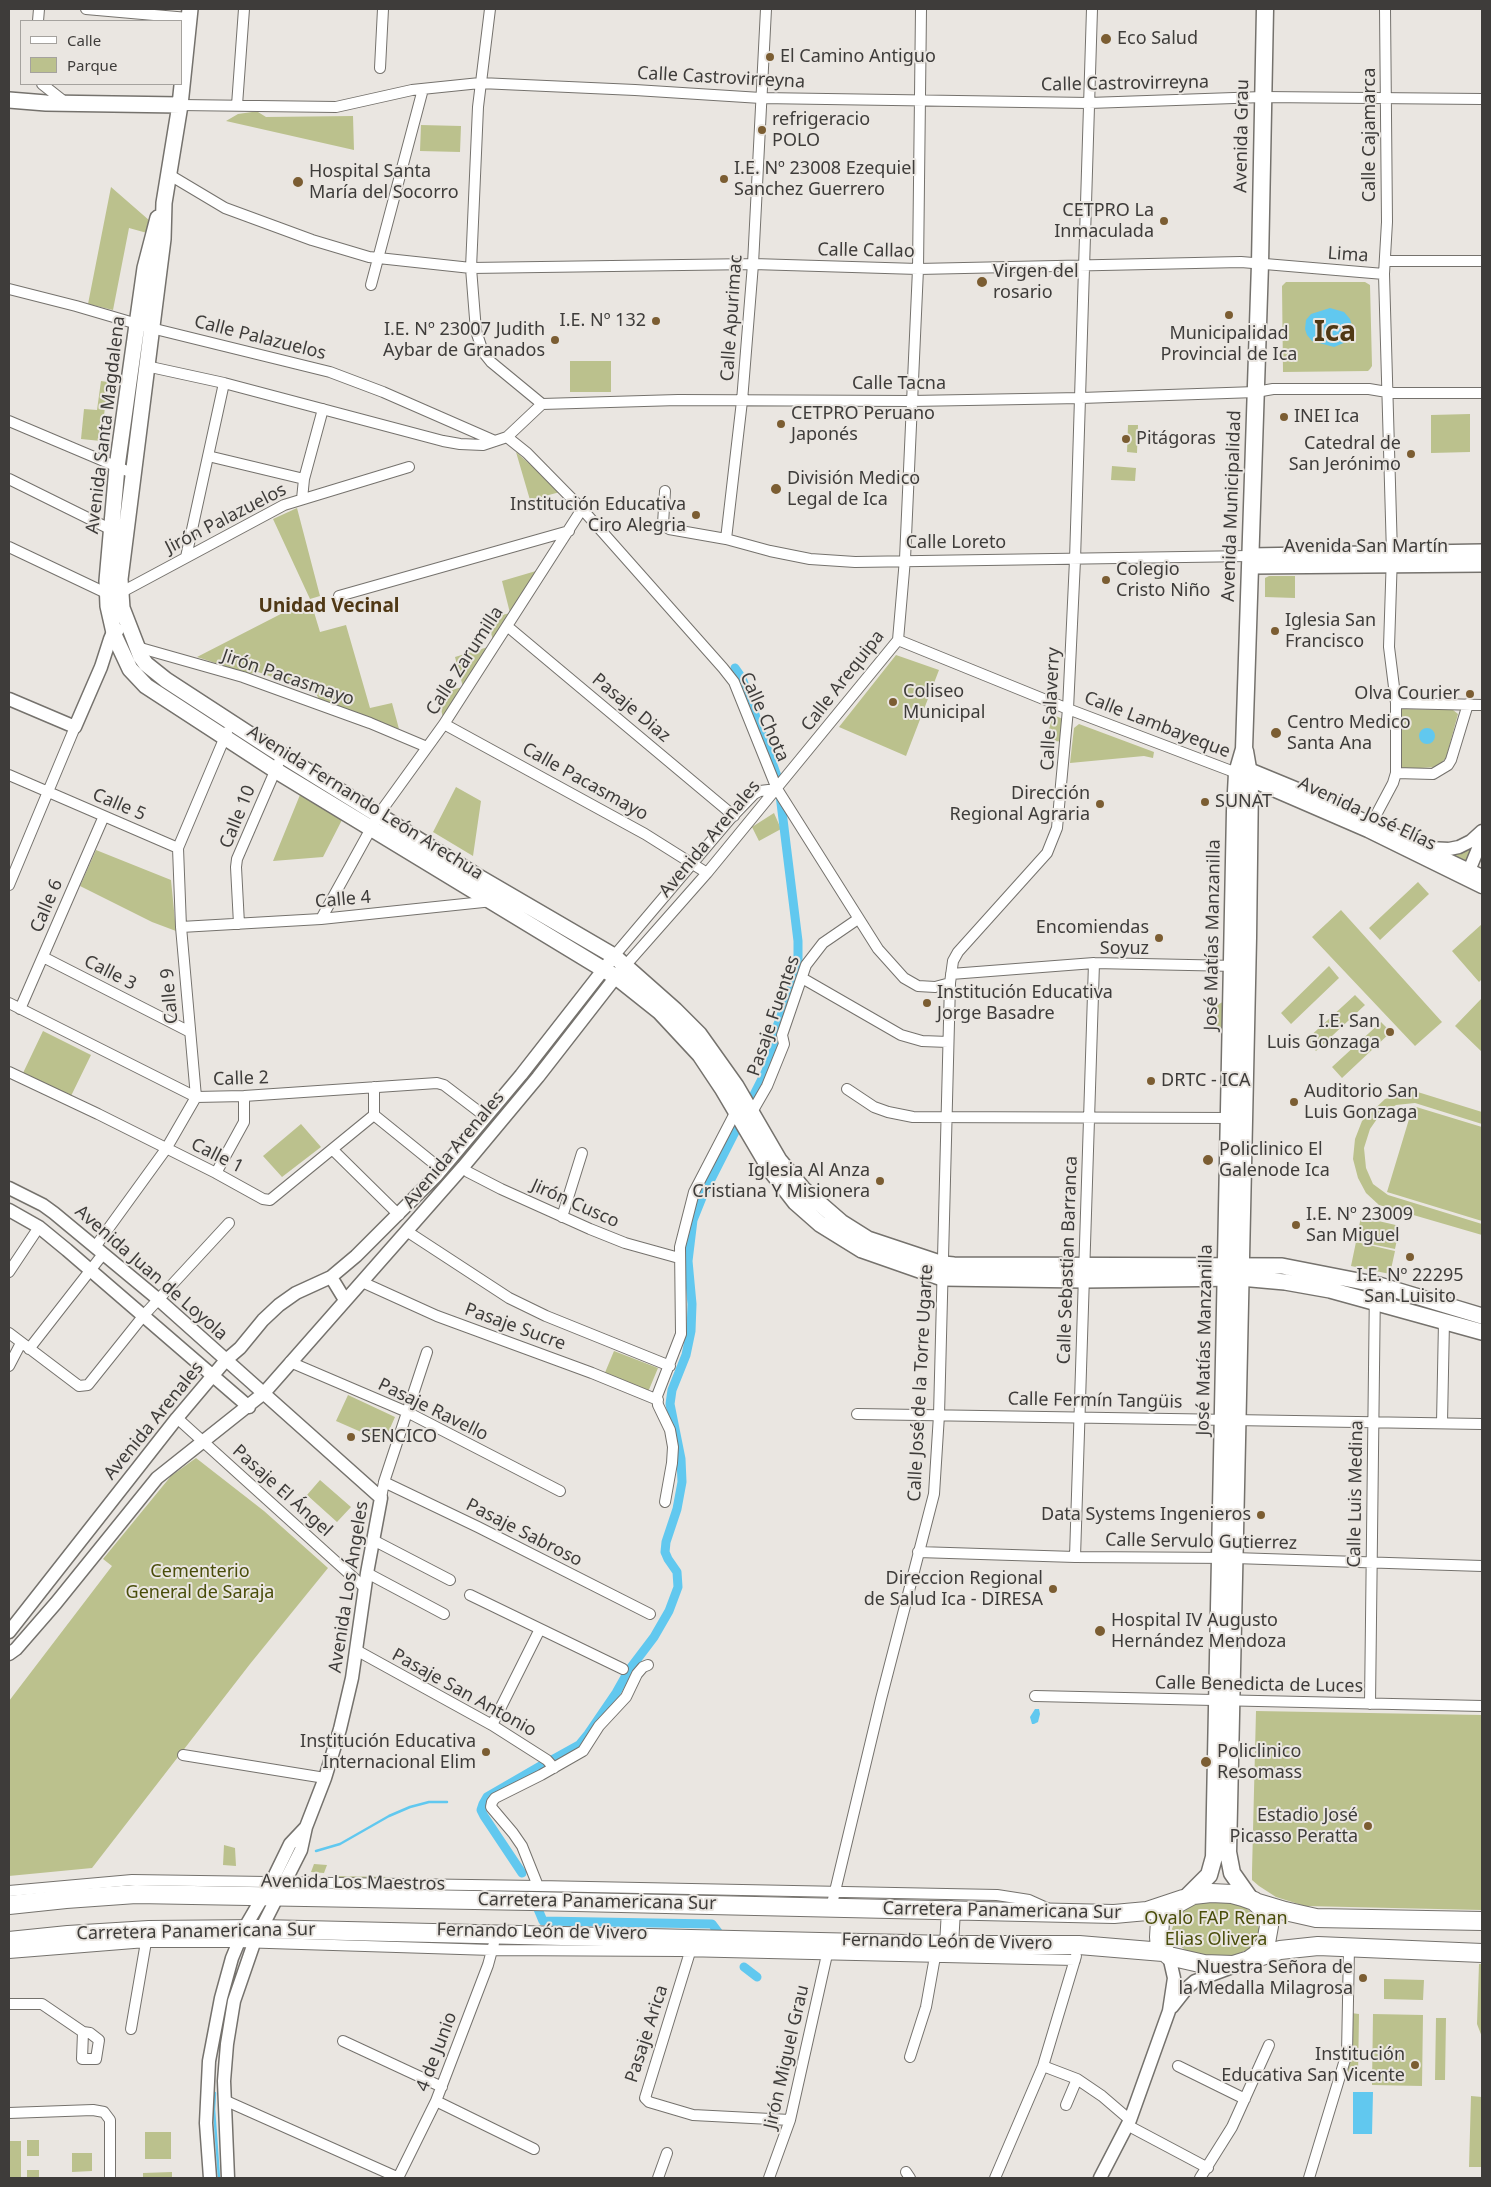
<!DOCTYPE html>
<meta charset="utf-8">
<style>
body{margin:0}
#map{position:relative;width:1491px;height:2187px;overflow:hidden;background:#eae6e1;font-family:"Noto Sans",sans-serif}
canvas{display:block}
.frame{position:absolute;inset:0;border:10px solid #3e3c3a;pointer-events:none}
.legend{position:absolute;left:20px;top:20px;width:162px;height:65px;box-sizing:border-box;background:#eae6e1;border:1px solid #a5a29e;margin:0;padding:6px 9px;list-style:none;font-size:15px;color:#3e3c3a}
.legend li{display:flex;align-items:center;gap:10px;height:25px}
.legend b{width:25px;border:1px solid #a5a29e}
</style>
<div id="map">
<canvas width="1491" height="2187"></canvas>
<div class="frame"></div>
<ul class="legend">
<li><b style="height:6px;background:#fff"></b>Calle</li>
<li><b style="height:14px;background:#bbc18d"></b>Parque</li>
</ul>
</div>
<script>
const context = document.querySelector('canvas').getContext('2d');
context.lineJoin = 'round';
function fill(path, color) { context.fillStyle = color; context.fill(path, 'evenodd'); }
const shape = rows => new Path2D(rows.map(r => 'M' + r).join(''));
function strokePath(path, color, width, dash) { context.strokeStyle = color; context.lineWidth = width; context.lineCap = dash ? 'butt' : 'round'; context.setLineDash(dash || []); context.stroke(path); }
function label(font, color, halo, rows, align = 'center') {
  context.font = font + ' "Noto Sans",sans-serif'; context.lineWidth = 4; context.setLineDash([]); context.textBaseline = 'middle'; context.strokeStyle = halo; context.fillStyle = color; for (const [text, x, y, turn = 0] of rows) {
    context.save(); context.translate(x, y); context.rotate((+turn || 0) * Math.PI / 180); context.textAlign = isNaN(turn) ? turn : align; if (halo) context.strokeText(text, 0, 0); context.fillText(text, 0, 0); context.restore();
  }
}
const green = shape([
 [252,112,258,112,266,117,353,116,354,150,226,121,238,114],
 [421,125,461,126,460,152,420,151],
 [111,187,150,221,147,233,129,228,113,310,88,304],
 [1286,282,1365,282,1370,285,1372,366,1370,369,1368,371,1283,372,1282,286],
 [570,361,611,361,611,392,570,392],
 [101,381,108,382,101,441,81,439,84,409,97,410],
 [1470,414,1470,452,1431,453,1431,415],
 [1128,425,1138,425,1137,453,1127,452],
 [516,452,549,481,560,492,530,500],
 [1112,466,1136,468,1135,481,1111,480],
 [297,508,320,596,310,599,320,632,346,625,370,708,392,703,399,729,319,699,315,692,258,672,249,674,197,657,310,599,273,519],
 [536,571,493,640,487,619,510,613,502,581],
 [1269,576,1295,576,1295,598,1265,597,1265,578],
 [488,647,443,719,438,693,463,687,455,657],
 [896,655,939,670,906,756,839,727],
 [1401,709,1453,710,1458,714,1446,758,1437,767,1405,769,1400,767],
 [1053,715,1063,719,1064,742,1046,740],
 [1079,724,1154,752,1153,758,1144,756,1070,763,1074,728],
 [456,787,481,801,473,856,433,832],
 [302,790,344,816,323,857,273,861],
 [774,813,781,829,759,841,752,827],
 [1473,845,1466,865,1448,856],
 [96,850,171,880,176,931,152,922,80,886],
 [1418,882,1429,894,1380,940,1369,928],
 [1341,910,1442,1022,1415,1046,1312,937],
 [1482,924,1482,979,1479,982,1452,951],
 [1329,966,1339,978,1291,1024,1281,1013],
 [1355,995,1365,1005,1316,1051,1306,1040],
 [1482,998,1482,1052,1455,1026],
 [1226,1000,1226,1037,1213,1023,1214,1007],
 [1381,1022,1391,1032,1342,1078,1332,1067],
 [43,1031,91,1055,71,1096,23,1073],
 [1408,1089,1482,1112,1482,1124,1415,1103,1396,1105,1379,1116,1370,1129,1364,1148,1366,1168,1373,1184,1388,1195,1482,1224,1482,1235,1379,1205,1366,1193,1358,1178,1353,1159,1355,1139,1362,1121,1385,1099,1406,1093],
 [1413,1106,1482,1127,1482,1221,1387,1192],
 [301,1124,321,1147,282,1177,263,1156],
 [1361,1217,1400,1226,1395,1249,1356,1241],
 [1356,1242,1395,1251,1390,1274,1351,1266],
 [614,1351,658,1368,648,1392,604,1375],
 [348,1395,395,1417,384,1442,336,1421],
 [196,1458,264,1511,328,1568,250,1664,92,1868,9,1876,9,1701,112,1566,103,1559,171,1476],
 [320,1480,351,1507,337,1522,307,1495],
 [1256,1711,1482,1715,1482,1910,1305,1906,1276,1897,1259,1886,1252,1880,1252,1871],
 [224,1845,235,1848,236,1866,223,1865],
 [314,1864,327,1865,324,1873,311,1872],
 [335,1876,390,1877,394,1881,332,1879],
 [1211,1901,1240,1904,1254,1914,1259,1929,1256,1942,1250,1949,1232,1956,1212,1958,1188,1952,1176,1943,1172,1929,1178,1913,1193,1904],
 [1479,1964,1482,1964,1482,2037,1477,2024],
 [1384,1979,1424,1980,1423,2000,1384,1999],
 [1351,2013,1359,2014,1358,2078,1345,2077,1350,2053],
 [1373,2014,1423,2015,1422,2086,1372,2085],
 [1436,2018,1446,2018,1445,2080,1435,2080],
 [1471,2096,1482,2097,1482,2167,1469,2167],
 [145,2132,171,2132,171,2159,145,2159],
 [27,2140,39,2140,39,2156,27,2156],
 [9,2141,21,2141,21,2178,9,2178],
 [72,2153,92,2153,92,2171,72,2172],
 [27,2170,39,2170,39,2178,27,2178],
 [172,2172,172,2178,143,2178,143,2173]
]);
const water = shape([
 [1330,308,1344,312,1350,319,1352,326,1350,336,1346,342,1334,347,1312,341,1307,335,1305,329,1306,320,1311,314],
 '1419 736a8 8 0 1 1 16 0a8 8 0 1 1-16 0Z',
 [1035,1709,1039,1709,1040,1714,1038,1722,1034,1724,1032,1724,1030,1717],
 [1353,2092,1373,2092,1372,2134,1353,2134]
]);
const stream = shape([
 [316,1851,340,1844,389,1816,410,1807,429,1802,447,1802],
 [215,2093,214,2109,219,2178]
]);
const canal = shape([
 [735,668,742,678,778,779],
 [552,1760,579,1745,588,1734,616,1693,629,1670,654,1637,669,1611,678,1587,677,1572,668,1559,665,1552,666,1542,677,1509,682,1482,681,1459,670,1404,672,1390,686,1355,691,1331,692,1304,688,1261,693,1220,703,1195,766,1071,774,1048,776,1029,798,971,798,941,780,795],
 [522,1873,484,1816,481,1810,483,1804,487,1797,544,1764],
 [538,1909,543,1921,712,1924,718,1932],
 [744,1967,757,1977]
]);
const minor = shape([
 [86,9,188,18],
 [490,9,478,107,471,268,476,331,483,352,491,362,542,404],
 [38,21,39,9],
 [380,68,383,9],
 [42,84,66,103],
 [180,105,336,107,412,90,480,83,635,90,761,98,1089,103,1263,97,1482,99],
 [237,105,244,9],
 [168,174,225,208,312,240,369,257,471,268,753,264,918,269,1241,262,1384,274],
 [1385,261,1482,261],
 [371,285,423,89],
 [9,289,76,306,151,328,330,372,383,392,495,441],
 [146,366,224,383,443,441,460,444,483,445,507,437,542,404],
 [542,404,678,400,911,401,1081,398,1256,392,1273,389,1369,389,1393,393,1482,393],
 [9,421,132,473],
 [507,437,527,453,582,509,723,668,734,682,777,789,878,949,904,978,918,986,935,987,950,983],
 [208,456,304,479],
 [9,479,110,529],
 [665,491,663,524,669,529,726,539,770,551,810,559,855,562,1250,556],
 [302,499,304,479,323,409],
 [726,539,742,401,753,264,766,9],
 [9,547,106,593],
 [186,557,224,383],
 [120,593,284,505,409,467],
 [339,596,569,531],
 [507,626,734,816],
 [898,640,1068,709,1242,775],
 [137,647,243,677,370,723,427,747],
 [1396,703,1482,705],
 [444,724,645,834,707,873],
 [1396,773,1433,774,1448,765,1451,760,1468,704],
 [9,775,178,848],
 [1368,830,1393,783,1396,773,1396,703,1389,647,1392,554,1384,274,1387,222,1385,9],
 [9,885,75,727],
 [321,919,379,814,444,724,582,509],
 [239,924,236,867,237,859,282,755],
 [181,927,321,919,493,901],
 [614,956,730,819,754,794,760,791,777,789],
 [43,957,190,1032],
 [625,966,707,873,898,640,905,559,918,269,921,9],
 [951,974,1094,963,1236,966],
 [802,978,901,1035,922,1041,948,1042],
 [9,1003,196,1097,244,1096,437,1083,444,1085,486,1117],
 [20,1009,104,816],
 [9,1072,98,1114,216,1173,263,1199,270,1200,374,1115,374,1087],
 [847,1089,874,1107,888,1112,913,1117,1234,1118],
 [752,1112,767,1086,784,1044,782,1035,806,965,823,943,858,919],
 [374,1115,442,1170],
 [333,1150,399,1215],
 [463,1167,468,1172,501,1189,590,1229,625,1243,679,1258],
 [216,1173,244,1122,244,1096],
 [562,1217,582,1153],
 [408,1232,509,1298,546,1316,670,1366],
 [95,1247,166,1149,196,1097,181,927,178,848,227,732],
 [9,1272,39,1227],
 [362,1282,437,1316,592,1373,658,1400],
 [9,1333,79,1386,88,1385,144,1315,229,1223],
 [29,1349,103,1254],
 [290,1362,407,1412,560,1491],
 [9,1366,21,1343],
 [857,1414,1482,1424],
 [177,1418,365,1588],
 [1442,1423,1444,1321],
 [384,1482,478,1527,650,1614],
 [381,1498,384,1482,427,1352],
 [665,1502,672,1463,673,1447,670,1430,658,1405,657,1396,681,1334,680,1247,694,1192,735,1113],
 [373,1540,450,1580],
 [918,1552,1075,1557,1234,1558,1482,1566],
 [1075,1557,1094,963],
 [367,1573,444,1614],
 [470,1595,623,1669],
 [356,1650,492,1725,547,1760,554,1768],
 [1035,1696,1482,1706],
 [1370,1704,1375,1285],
 [492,1725,540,1629],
 [183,1755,325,1778],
 [538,1886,522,1846,513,1833,491,1807,492,1802,495,1798,541,1775,583,1751,599,1726,626,1697,637,1674,643,1667,648,1665],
 [9,1891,132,1880,538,1886,997,1895,1029,1900,1049,1909],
 [831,1908,881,1699,934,1494,939,1415,950,983,953,961,958,952,1047,853,1057,828,1068,709,1075,560,1092,9],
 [690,1952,645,2098,649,2102,693,2115,790,2120],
 [9,1953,146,1942,238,1942,492,1950,681,1951,1075,1960],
 [9,2004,42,2004,83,2032,90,2033,99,2040,96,2059,82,2059,83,2032],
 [131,2029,146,1942],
 [343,2041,442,2087],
 [910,2057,926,2007,936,1951],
 [1043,2066,1077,2079,1102,2096,1130,2120],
 [1178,2066,1245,2099],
 [224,2100,399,2178],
 [436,2101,534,2149],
 [1066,2105,1077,2079],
 [9,2113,93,2110,104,2112,110,2120,110,2178],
 [1127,2125,1208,2168],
 [906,2172,910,2178],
 [398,2178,436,2101,488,1965,494,1943],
 [658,2178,667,2153],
 [769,2178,790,2120,828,1950],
 [995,2178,1043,2066,1076,1956],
 [1200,2178,1232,2127,1269,2045],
 [1309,2178,1347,2053,1349,1948]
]);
const tertiary = shape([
 [9,699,75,727,101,667,110,639,113,632,118,630],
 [1249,769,1300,790,1482,876],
 [1250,780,1368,831,1482,887],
 [1428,848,1449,849,1459,847,1471,841,1482,831],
 [1466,878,1482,839],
 [9,1188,43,1205,54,1213,159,1300,381,1498,367,1573,352,1678,340,1729,325,1778,306,1827,301,1850,254,1943,234,2001,227,2044,224,2081,228,2178],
 [9,1210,39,1227,67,1250,249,1407],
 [331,1277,345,1300],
 [9,1632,177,1418,226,1360,240,1348,263,1320,279,1305,296,1293,331,1277,356,1256,437,1175,521,1075,614,956],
 [9,1654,16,1649,56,1603,157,1478,264,1393,463,1167,538,1077,622,969],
 [1172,2007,1187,1988,1195,1981,1230,1968],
 [210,2178,206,2123,209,2061,221,1998,232,1958,244,1929,272,1881,290,1844,306,1827],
 [1100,2178,1130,2120,1169,2011,1174,1978,1169,1956]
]);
const secondary = shape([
 [190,9,180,105,164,203,163,239,120,579,122,608,141,657,146,664,166,680,272,749,475,875,614,956,675,1010,699,1034,736,1086,779,1160,803,1189,841,1222,868,1239,943,1264,954,1265,1282,1266,1379,1285,1482,1316],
 [9,100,46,103,180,105],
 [158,218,145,268,132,360,117,467,107,581,108,606,115,637,130,669,146,686,275,770,616,977,660,1012,700,1055,722,1088,771,1171,795,1202,820,1224,862,1250,942,1278,1084,1280,1240,1278,1285,1282,1330,1290,1482,1332],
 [1250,556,1482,552],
 [1250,566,1482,564]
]);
const primary = shape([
 [1245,751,1250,780,1248,938,1228,1852,1232,1873,1251,1900],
 [1186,1898,1209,1875,1214,1857,1235,811,1237,773,1244,749,1260,264,1265,9]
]);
const trunk = shape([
 [1211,1893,1232,1894,1243,1897,1254,1901,1264,1910,1269,1926,1266,1943,1256,1955,1249,1960,1233,1965,1204,1964,1169,1956,1160,1947,1159,1937,1160,1921,1169,1908,1193,1895,1211,1893],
 [1255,1902,1285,1911,1316,1918,1482,1921],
 [9,1905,66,1899,136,1894,531,1901,1114,1914,1147,1911,1183,1899],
 [9,1941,68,1935,149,1930,261,1929,949,1945,1079,1945,1163,1952],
 [949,1945,951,1910],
 [1253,1959,1280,1950,1318,1946,1482,1953]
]);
const markers = [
 [1106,39,6,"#7b5d32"],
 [770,57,5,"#7b5d32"],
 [762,130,5,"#7b5d32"],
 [724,179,5,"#7b5d32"],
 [298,182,6,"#7b5d32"],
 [1164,221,5,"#7b5d32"],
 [982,282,6,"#7b5d32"],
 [1229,315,5,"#7b5d32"],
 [656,321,5,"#7b5d32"],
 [555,340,5,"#7b5d32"],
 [1284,417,5,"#7b5d32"],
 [781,424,5,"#7b5d32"],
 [1126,439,5,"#7b5d32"],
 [1411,454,5,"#7b5d32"],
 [776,489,6,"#7b5d32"],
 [696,515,5,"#7b5d32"],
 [1106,580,5,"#7b5d32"],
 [1275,631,5,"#7b5d32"],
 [1470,694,5,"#7b5d32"],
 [893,702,5,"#7b5d32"],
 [1276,733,6,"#7b5d32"],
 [1205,802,5,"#7b5d32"],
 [1100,804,5,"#7b5d32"],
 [1159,938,5,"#7b5d32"],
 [927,1003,5,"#7b5d32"],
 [1390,1032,5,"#7b5d32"],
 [1151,1081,5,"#7b5d32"],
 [1294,1102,5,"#7b5d32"],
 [1208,1160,6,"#7b5d32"],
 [880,1181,5,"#7b5d32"],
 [1296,1225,5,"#7b5d32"],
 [1410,1257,5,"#7b5d32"],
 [351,1437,5,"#7b5d32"],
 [1261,1515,5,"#7b5d32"],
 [1053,1589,5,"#7b5d32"],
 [1100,1631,6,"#7b5d32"],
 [486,1752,5,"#7b5d32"],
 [1206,1762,6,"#7b5d32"],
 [1368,1826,5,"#7b5d32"],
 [1363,1978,5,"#7b5d32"],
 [1415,2065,5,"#7b5d32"]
];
const poiNames = [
 ["Eco Salud",1117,39],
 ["El Camino Antiguo",780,57],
 ["refrigeracio",772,120],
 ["POLO",772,141],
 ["I.E. Nº 23008 Ezequiel",734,169],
 ["Sanchez Guerrero",734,190],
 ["Hospital Santa",309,172],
 ["María del Socorro",309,193],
 ["CETPRO La",1154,211,"right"],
 ["Inmaculada",1154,232,"right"],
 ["Virgen del",993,272],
 ["rosario",993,293],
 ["I.E. Nº 132",646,321,"right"],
 ["I.E. Nº 23007 Judith",545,330,"right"],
 ["Aybar de Granados",545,351,"right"],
 ["Municipalidad",1229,334,"center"],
 ["Provincial de Ica",1229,355,"center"],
 ["CETPRO Peruano",791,414],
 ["Japonés",791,435],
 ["INEI Ica",1294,417],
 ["Pitágoras",1136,439],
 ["Catedral de",1401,444,"right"],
 ["San Jerónimo",1401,465,"right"],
 ["División Medico",787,479],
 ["Legal de Ica",787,500],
 ["Institución Educativa",686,505,"right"],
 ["Ciro Alegria",686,526,"right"],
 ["Colegio",1116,570],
 ["Cristo Niño",1116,591],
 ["Iglesia San",1285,621],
 ["Francisco",1285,642],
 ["Coliseo",903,692],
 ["Municipal",903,713],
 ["Olva Courier",1460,694,"right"],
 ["Centro Medico",1287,723],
 ["Santa Ana",1287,744],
 ["Dirección",1090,794,"right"],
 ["Regional Agraria",1090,815,"right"],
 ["SUNAT",1215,802],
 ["Encomiendas",1149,928,"right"],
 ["Soyuz",1149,949,"right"],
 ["Institución Educativa",937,993],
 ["Jorge Basadre",937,1014],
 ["I.E. San",1380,1022,"right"],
 ["Luis Gonzaga",1380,1043,"right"],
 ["DRTC - ICA",1161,1081],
 ["Auditorio San",1304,1092],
 ["Luis Gonzaga",1304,1113],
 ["Policlinico El",1219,1150],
 ["Galenode Ica",1219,1171],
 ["Iglesia Al Anza",870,1171,"right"],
 ["Cristiana Y Misionera",870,1192,"right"],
 ["I.E. Nº 23009",1306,1215],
 ["San Miguel",1306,1236],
 ["I.E. Nº 22295",1410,1276,"center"],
 ["San Luisito",1410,1297,"center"],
 ["SENCICO",361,1437],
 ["Data Systems Ingenieros",1251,1515,"right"],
 ["Direccion Regional",1043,1579,"right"],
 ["de Salud Ica - DIRESA",1043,1600,"right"],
 ["Hospital IV Augusto",1111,1621],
 ["Hernández Mendoza",1111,1642],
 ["Institución Educativa",476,1742,"right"],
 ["Internacional Elim",476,1763,"right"],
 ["Policlinico",1217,1752],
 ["Resomass",1217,1773],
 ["Estadio José",1358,1816,"right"],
 ["Picasso Peratta",1358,1837,"right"],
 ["Nuestra Señora de",1353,1968,"right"],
 ["la Medalla Milagrosa",1353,1989,"right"],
 ["Institución",1405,2055,"right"],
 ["Educativa San Vicente",1405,2076,"right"]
];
const streetNames = [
 ["Calle Castrovirreyna",721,78,3],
 ["Calle Castrovirreyna",1125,84,-1],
 ["Calle Cajamarca",1370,135,-90],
 ["Avenida Grau",1242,136,-89],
 ["Calle Callao",866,251,1],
 ["Lima",1348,255,4],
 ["Calle Apurimac",732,318,-86],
 ["Calle Palazuelos",260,338,14],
 ["Calle Tacna",899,384],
 ["Avenida Santa Magdalena",106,425,-83],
 ["Avenida Municipalidad",1232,506,-88],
 ["Jirón Palazuelos",226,519,-27],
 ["Calle Loreto",956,543],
 ["Avenida San Martín",1366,547],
 ["Calle Zarumilla",465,661,-57],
 ["Jirón Pacasmayo",288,678,19],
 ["Calle Arequipa",843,681,-52],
 ["Pasaje Diaz",631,708,40],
 ["Calle Salaverry",1051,709,-87],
 ["Calle Chota",764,717,66],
 ["Calle Lambayeque",1157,725,21],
 ["Calle Pacasmayo",585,782,29],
 ["Avenida Fernando León Arechua",365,803,32],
 ["Calle 5",119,805,23],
 ["Avenida José Elías",1367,814,25],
 ["Calle 10",238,817,-68],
 ["Avenida Arenales",710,839,-50],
 ["Calle 4",343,900,-5],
 ["Calle 6",47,906,-67],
 ["José Matías Manzanilla",1213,935,-89],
 ["Calle 3",110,973,27],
 ["Calle 9",170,996,-95],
 ["Pasaje Fuentes",774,1016,-71],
 ["Calle 2",241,1079,-2],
 ["Avenida Arenales",454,1150,-50],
 ["Calle 1",217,1156,27],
 ["Jirón Cusco",575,1204,24],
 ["Calle Sebastian Barranca",1068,1260,-88],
 ["Avenida Juan de Loyola",151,1273,41],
 ["Pasaje Sucre",515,1327,20],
 ["José Matías Manzanilla",1205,1340,-89],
 ["Calle José de la Torre Ugarte",921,1383,-87],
 ["Calle Fermín Tangüis",1095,1401,1],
 ["Pasaje Ravello",433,1410,26],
 ["Avenida Arenales",154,1421,-51],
 ["Pasaje El Ángel",282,1491,42],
 ["Calle Luis Medina",1356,1494,-89],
 ["Pasaje Sabroso",524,1533,27],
 ["Calle Servulo Gutierrez",1201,1542,1],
 ["Avenida Los Ángeles",349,1587,-81],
 ["Calle Benedicta de Luces",1259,1685,1],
 ["Pasaje San Antonio",464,1693,29],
 ["Avenida Los Maestros",353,1883,1],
 ["Carretera Panamericana Sur",597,1902,1],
 ["Carretera Panamericana Sur",1002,1911,1],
 ["Carretera Panamericana Sur",196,1932,-1],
 ["Fernando León de Vivero",542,1932,1],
 ["Fernando León de Vivero",947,1942,1],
 ["Pasaje Arica",647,2034,-72],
 ["4 de Junio",437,2052,-69],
 ["Jirón Miguel Grau",787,2057,-77]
];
const parkNames = [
 ["Cementerio",200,1572],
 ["General de Saraja",200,1593],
 ["Ovalo FAP Renan",1216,1919],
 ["Elias Olivera",1216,1940]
];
const neighbourhoodNames = [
 ["Unidad Vecinal",329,607]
];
const townNames = [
 ["Ica",1335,333]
];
fill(green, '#bbc18d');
fill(water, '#61c8ef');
strokePath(stream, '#61c8ef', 2.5);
strokePath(canal, '#61c8ef', 9);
strokePath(minor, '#75726d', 12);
strokePath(tertiary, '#75726d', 15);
strokePath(secondary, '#75726d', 18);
strokePath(primary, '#75726d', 19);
strokePath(trunk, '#75726d', 20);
strokePath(minor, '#fff', 10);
strokePath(tertiary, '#fff', 12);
strokePath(secondary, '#fff', 15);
strokePath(primary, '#fff', 16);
strokePath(trunk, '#fff', 18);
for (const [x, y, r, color] of markers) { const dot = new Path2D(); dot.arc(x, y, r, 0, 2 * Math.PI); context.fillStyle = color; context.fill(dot); strokePath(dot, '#eae6e1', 2); }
label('18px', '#3e3c3a', '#eae6e1', poiNames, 'left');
label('18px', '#3e3c3a', '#eae6e1', streetNames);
label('18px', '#494d0a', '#eae6e1', parkNames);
label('bold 19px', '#4f3815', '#eae6e1', neighbourhoodNames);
label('bold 28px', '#4f3815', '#eae6e1', townNames);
</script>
